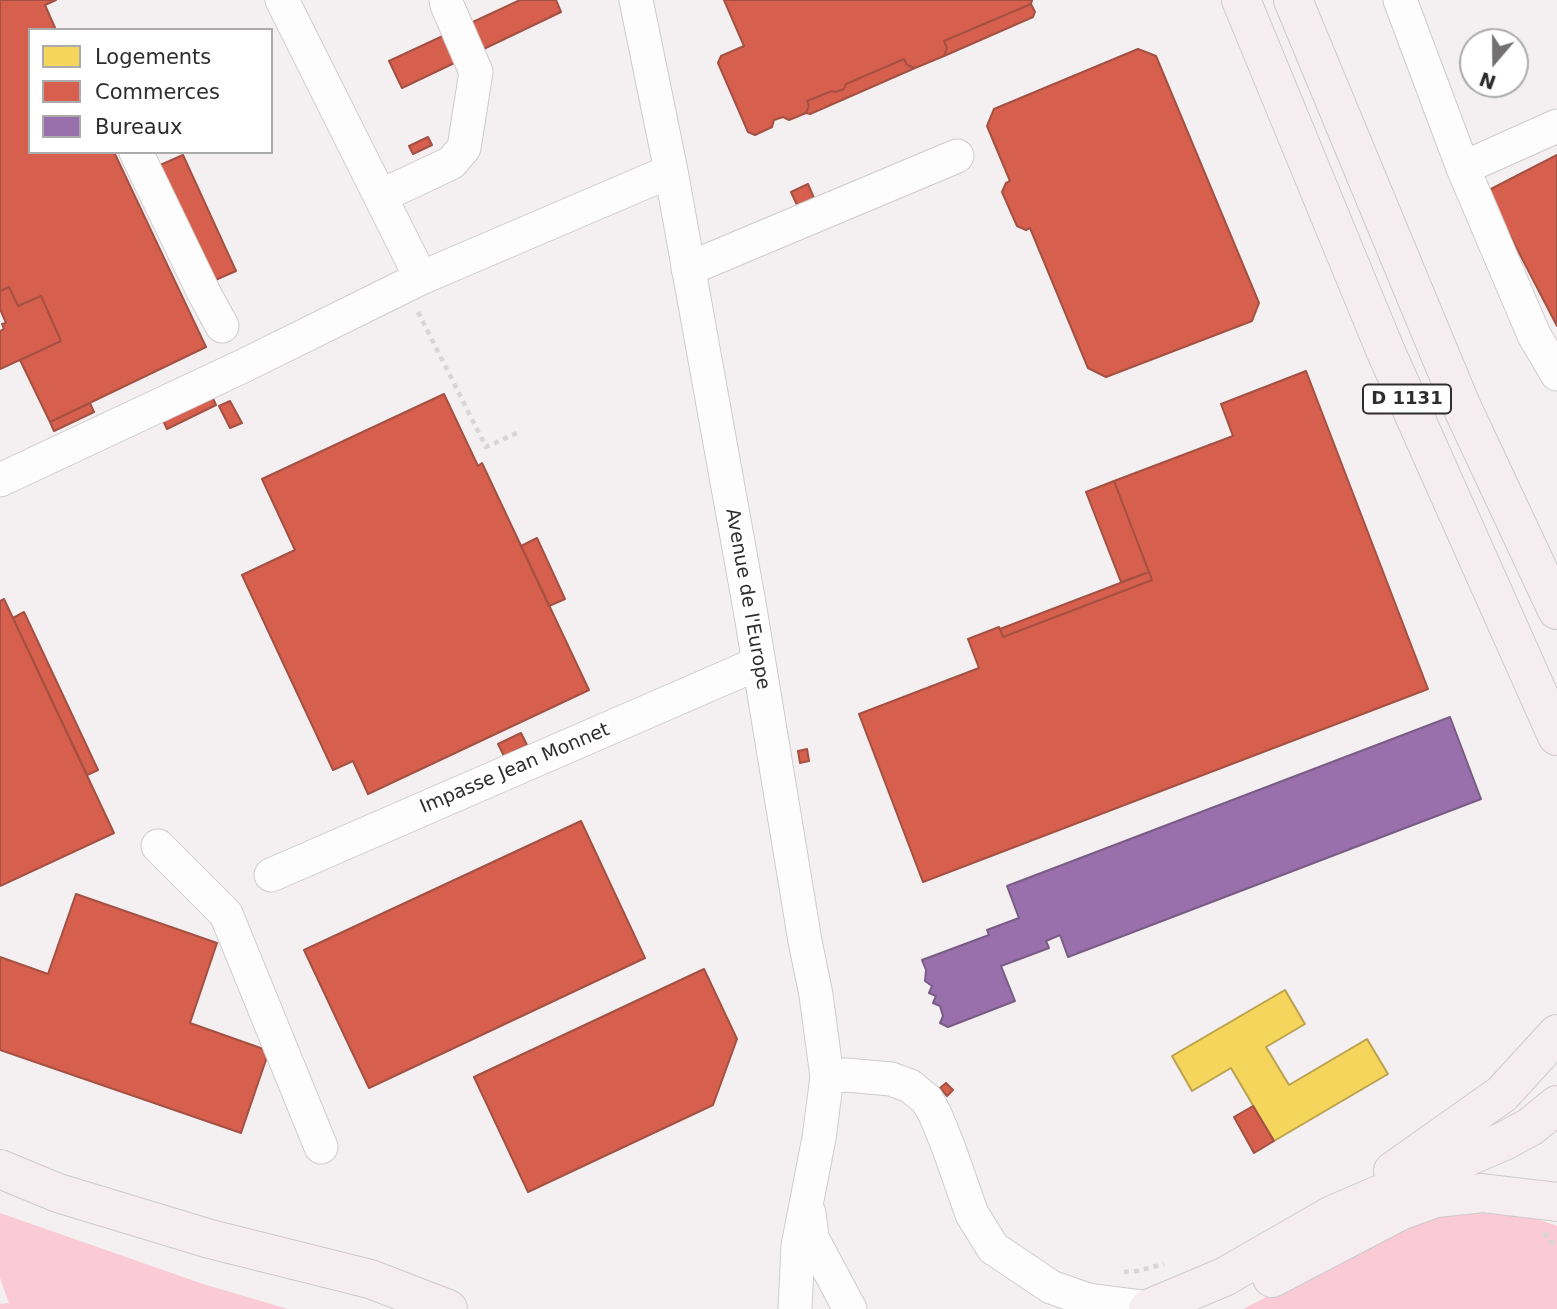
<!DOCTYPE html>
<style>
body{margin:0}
#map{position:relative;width:1557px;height:1309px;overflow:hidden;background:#f4eff0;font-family:"DejaVu Sans",sans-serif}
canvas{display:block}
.legend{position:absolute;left:28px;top:28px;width:245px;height:126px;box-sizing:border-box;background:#fff;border:2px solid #ababab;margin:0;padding:9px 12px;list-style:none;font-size:21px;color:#2e2c2c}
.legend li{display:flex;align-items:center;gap:14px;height:35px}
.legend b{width:35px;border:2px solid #ababab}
.north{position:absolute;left:1459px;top:28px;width:70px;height:70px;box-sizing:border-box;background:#fff;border:2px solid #ababab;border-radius:50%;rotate:200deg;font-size:19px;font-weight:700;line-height:28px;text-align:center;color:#2e2c2c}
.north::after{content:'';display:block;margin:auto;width:24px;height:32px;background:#737071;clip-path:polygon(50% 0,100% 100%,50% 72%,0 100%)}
</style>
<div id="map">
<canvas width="1557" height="1309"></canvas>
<ul class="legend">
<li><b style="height:19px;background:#f6d55c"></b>Logements</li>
<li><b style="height:19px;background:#d6604d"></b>Commerces</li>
<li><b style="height:19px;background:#9970ab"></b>Bureaux</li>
</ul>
<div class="north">N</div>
</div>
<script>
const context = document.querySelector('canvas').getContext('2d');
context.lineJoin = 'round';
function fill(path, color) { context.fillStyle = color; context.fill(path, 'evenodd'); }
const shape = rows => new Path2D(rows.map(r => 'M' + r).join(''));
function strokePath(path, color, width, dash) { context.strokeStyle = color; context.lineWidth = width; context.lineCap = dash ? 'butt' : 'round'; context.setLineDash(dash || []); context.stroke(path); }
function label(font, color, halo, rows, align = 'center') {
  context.font = font + ' "DejaVu Sans",sans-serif'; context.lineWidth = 7; context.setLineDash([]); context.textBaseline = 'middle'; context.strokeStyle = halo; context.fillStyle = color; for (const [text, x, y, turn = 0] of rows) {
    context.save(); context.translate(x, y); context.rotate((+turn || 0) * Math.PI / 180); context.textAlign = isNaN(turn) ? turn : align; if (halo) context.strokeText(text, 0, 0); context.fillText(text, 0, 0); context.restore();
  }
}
const green = shape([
 [1515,1211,1557,1226,1557,1309,1243,1309,1429,1213],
 [0,1213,203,1284,288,1309,0,1309,0,1304,9,1303,0,1278]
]);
const homes = shape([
 [1285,990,1305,1024,1266,1047,1289,1085,1367,1039,1388,1074,1274,1141,1231,1068,1192,1091,1172,1056,1285,990]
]);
const shops = shape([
 [0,0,56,0,45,5,56,30,30,30,30,152,114,152,206,347,50,422,20,360,61,341,41,296,18,306,9,287,0,291,0,0],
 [520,0,556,0,561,12,402,88,389,61,520,0],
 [724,0,1032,0,1031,4,944,41,947,48,944,56,915,68,907,65,904,59,846,84,844,89,836,92,832,91,807,101,809,106,806,113,789,120,783,117,774,120,772,127,755,135,748,132,718,63,721,56,744,46,724,0],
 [1031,4,1035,12,1033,17,944,56,947,48,944,41,1031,4],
 [1138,49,1156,56,1259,303,1252,321,1106,377,1088,368,1030,228,1026,230,1017,226,1002,192,1006,183,1010,181,987,126,994,109,1138,49],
 [904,59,907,65,915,68,810,114,806,113,809,106,807,101,832,91,836,92,844,89,846,84,904,59],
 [428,137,432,145,413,154,409,146,428,137],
 [183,155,236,271,213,281,158,166,183,155],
 [1557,155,1557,326,1487,191,1557,155],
 [808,184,814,198,797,205,791,192,808,184],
 [9,287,18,306,41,296,61,341,0,369,0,331,4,329,2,324,6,323,0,309,0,291,9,287],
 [1306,371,1428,689,923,882,859,714,979,668,968,639,999,627,1003,637,1152,580,1114,481,1233,436,1221,404,1306,371],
 [210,392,216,405,167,429,161,416,210,392],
 [444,394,478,466,482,463,589,690,368,794,353,761,333,770,242,575,295,550,262,479,444,394],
 [230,401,242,423,230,428,219,406,230,401],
 [90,403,94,412,54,431,50,422,90,403],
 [1114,481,1149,572,1121,582,1086,492,1114,481],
 [537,538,565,599,549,606,521,546,537,538],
 [1149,572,1152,580,1003,637,1000,629,1149,572],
 [4,599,114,833,0,886,0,601,4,599],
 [24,612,98,770,87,775,13,618,24,612],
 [521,733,527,745,504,756,498,744,521,733],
 [807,749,809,761,800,763,798,751,807,749],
 [581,821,645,958,369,1088,304,950,581,821],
 [76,894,217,943,190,1023,269,1051,241,1133,0,1050,0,957,48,974,76,894],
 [704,969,737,1039,713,1105,528,1192,474,1077,704,969],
 [946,1083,953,1090,947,1096,940,1088,946,1083],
 [1253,1106,1274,1141,1254,1153,1234,1117,1253,1106]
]);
const offices = shape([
 [1450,717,1481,799,1068,957,1060,935,1046,941,1049,948,1001,966,1015,1001,948,1027,940,1023,943,1016,940,1006,933,1003,936,996,929,993,932,986,925,981,926,970,922,960,989,935,987,930,1019,918,1007,886,1450,717]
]);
const path = shape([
 [418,312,486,447,519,432],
 [1544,1233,1557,1248],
 [1124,1272,1137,1271,1164,1264]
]);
const minor = shape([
 [282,0,421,278,671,171],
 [636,0,671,171,750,609,805,941,816,995,827,1077,819,1138,798,1246,795,1309],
 [1400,0,1463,168],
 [1557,126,1463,168,1534,335,1557,374],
 [136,152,203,291,222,326],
 [381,196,451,163,464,148,476,72,447,5,446,0],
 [688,269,957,156],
 [0,480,243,366,421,278],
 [158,846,226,914,321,1147],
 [271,875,759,663],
 [827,1077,846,1075,891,1079,910,1086,927,1100,935,1114,948,1146,972,1214,993,1248,1051,1287,1088,1300,1151,1308],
 [809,1213,812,1238,850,1309]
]);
const major = shape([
 [1241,0,1386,352,1557,736],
 [1293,0,1461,405,1557,610],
 [0,1169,58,1193,210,1239,370,1279,448,1309],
 [1393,1171,1502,1094,1557,1034],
 [1272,1278,1400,1211,1436,1198,1482,1193,1557,1202],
 [1148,1309,1224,1277,1332,1215,1504,1141,1530,1127,1557,1105]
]);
const shields = [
 [1407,399,88]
];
const shieldNames = [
 ["D 1131",1407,399]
];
const streetNames = [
 ["Avenue de l'Europe",747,599,80],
 ["Impasse Jean Monnet",515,769,-23]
];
fill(green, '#facad7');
fill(homes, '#f6d55c');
strokePath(homes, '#baa24e', 2);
fill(shops, '#d6604d');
strokePath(shops, '#a45043', 2);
fill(offices, '#9970ab');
strokePath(offices, '#795c85', 2);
strokePath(minor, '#cfcbcc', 35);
strokePath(major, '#cdcbcb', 40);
strokePath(path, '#d7d6d6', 4.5, [5, 5]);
strokePath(minor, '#fdfdfd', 33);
strokePath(major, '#f6edf0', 38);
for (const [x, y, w] of shields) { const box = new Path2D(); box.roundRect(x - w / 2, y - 14.5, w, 29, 5); context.fillStyle = '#fff'; context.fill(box); strokePath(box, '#2e2c2c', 2); }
label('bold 18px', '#2e2c2c', null, shieldNames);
label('19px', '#2e2c2c', '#fff', streetNames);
</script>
